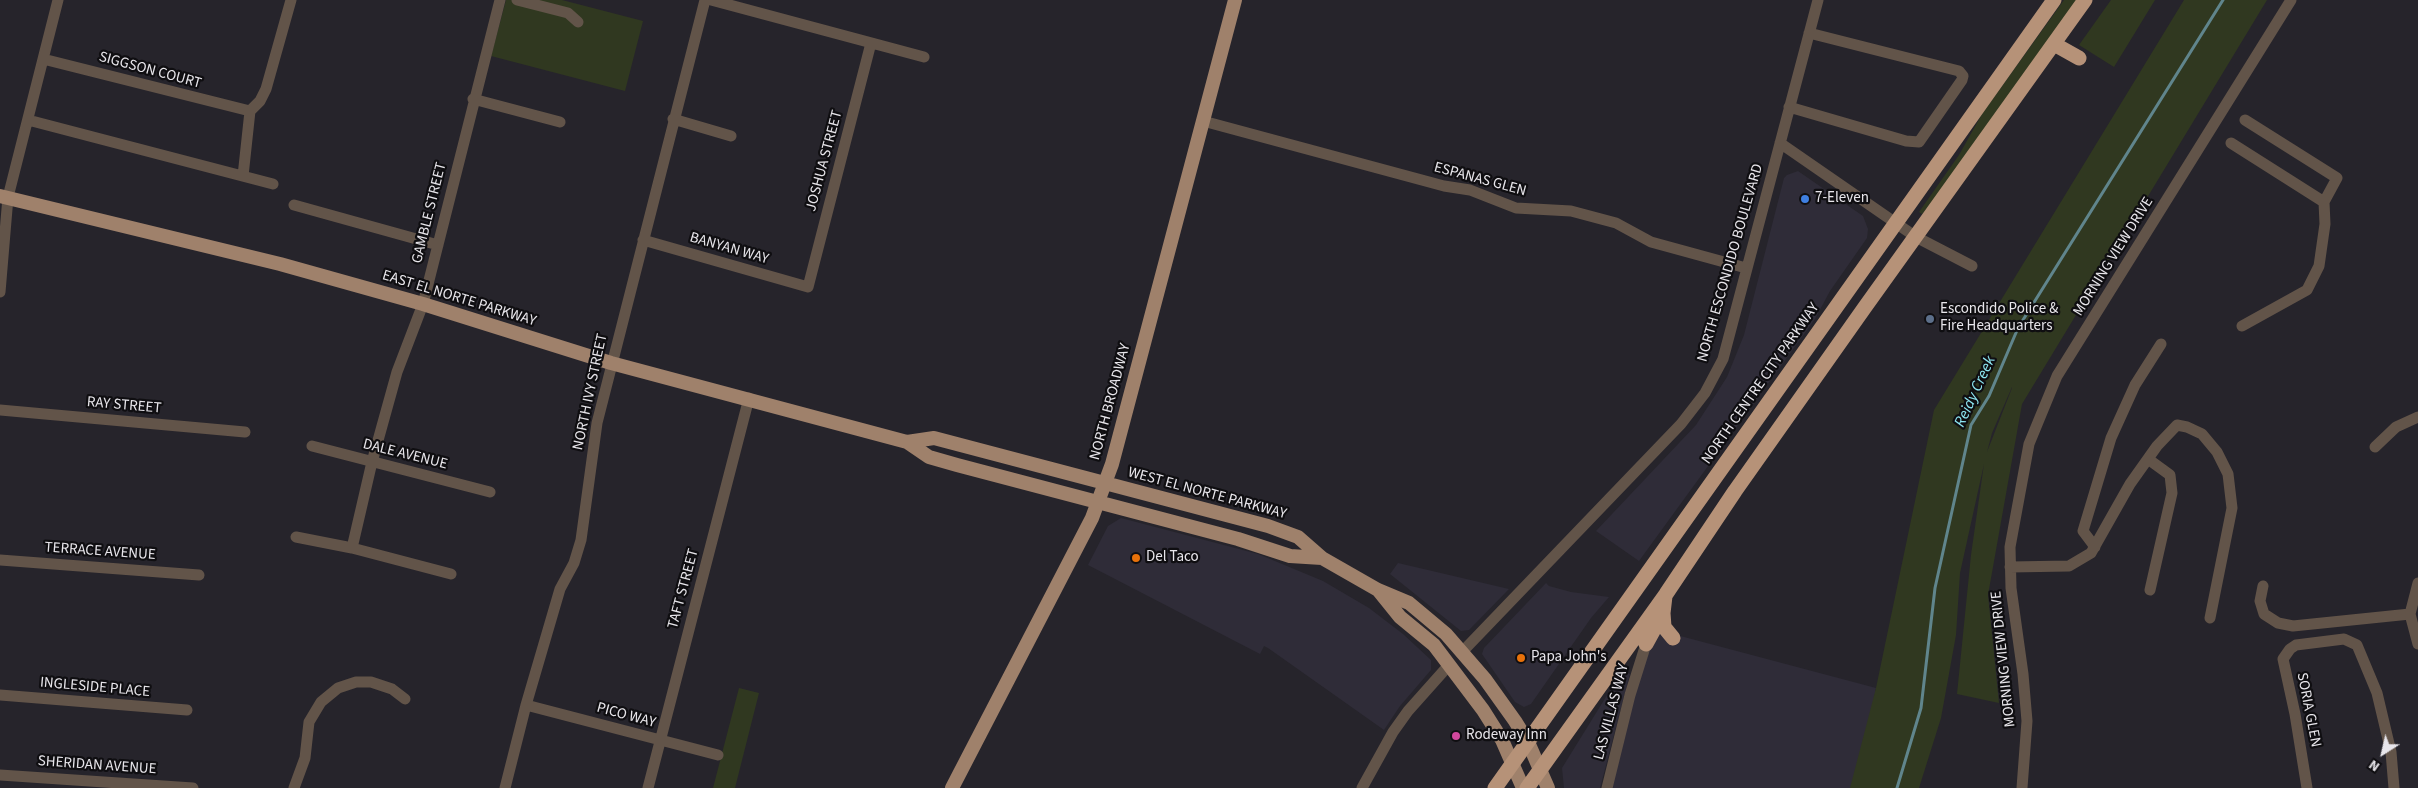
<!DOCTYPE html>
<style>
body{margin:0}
#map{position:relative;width:2418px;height:788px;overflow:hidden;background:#26242b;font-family:"Source Sans 3",sans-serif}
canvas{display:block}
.north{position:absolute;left:2358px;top:728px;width:50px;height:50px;-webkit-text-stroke:4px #0f0e11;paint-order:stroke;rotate:215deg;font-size:14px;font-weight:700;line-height:20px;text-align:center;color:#e8e6eb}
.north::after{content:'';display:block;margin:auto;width:18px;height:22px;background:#e8e6eb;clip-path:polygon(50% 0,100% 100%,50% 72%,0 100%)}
</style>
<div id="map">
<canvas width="2418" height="788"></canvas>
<div class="north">N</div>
</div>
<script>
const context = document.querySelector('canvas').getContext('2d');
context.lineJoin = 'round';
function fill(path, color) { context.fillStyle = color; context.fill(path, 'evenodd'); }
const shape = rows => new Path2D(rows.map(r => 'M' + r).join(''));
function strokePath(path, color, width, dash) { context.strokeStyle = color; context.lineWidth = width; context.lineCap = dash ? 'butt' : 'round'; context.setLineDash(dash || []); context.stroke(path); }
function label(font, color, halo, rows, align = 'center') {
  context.font = font + ' "Source Sans 3",sans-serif'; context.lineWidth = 4.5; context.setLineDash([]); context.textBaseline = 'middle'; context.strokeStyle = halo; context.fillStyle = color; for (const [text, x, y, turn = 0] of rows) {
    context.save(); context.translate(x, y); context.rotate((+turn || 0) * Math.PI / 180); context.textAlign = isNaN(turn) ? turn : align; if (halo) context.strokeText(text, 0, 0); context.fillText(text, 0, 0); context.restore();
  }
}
const built = shape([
 [1798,171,1863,216,1868,229,1867,238,1830,291,1815,319,1639,561,1596,531,1696,425,1727,377,1744,335,1784,178,1787,175],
 [1121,518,1258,554,1323,581,1369,608,1403,634,1431,660,1431,670,1400,706,1384,730,1268,648,1264,646,1260,654,1088,565,1108,526],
 [1398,563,1509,589,1469,630,1461,631,1390,574],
 [1546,583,1549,586,1571,592,1609,597,1591,618,1531,704,1524,707,1515,702,1482,654,1484,648],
 [1654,629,1876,688,1865,751,1854,788,1607,788],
 [1622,671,1630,674,1600,788,1564,788,1562,768]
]);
const green = shape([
 [506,0,562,0,643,21,625,91,491,56],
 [2064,0,2077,0,1932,205,1922,214,1919,212,1959,155,1982,114],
 [2111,0,2155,0,2114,67,2079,45],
 [2184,0,2267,0,2022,404,1988,595,1999,703,1957,694,1971,555,1984,464,1960,573,1956,635,1941,718,1919,788,1850,788,1876,688,1934,410],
 [2012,387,2012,388,1987,452,1992,433],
 [739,688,759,693,735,788,713,788]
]);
const stream = shape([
 [1897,788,1921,708,1935,588,1971,425,1989,396,2018,328,2223,0]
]);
const minor = shape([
 [517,0,568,13,578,22],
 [711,0,924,57],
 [43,59,250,111],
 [473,99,560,122],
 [1789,107,1906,141,1919,142,1962,80,1963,76,1959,71,1809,33],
 [250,111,260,101,266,89,291,0],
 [673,119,731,136],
 [28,120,273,184],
 [1203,121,1444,186,1470,190,1516,208,1571,211,1616,223,1651,242,1746,268],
 [1780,143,1916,237,1972,266],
 [2231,143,2324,202],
 [243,176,250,111],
 [294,205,438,245],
 [643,240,808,287,871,43],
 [0,292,8,197,58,0],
 [2242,326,2307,290,2319,266,2325,224,2324,202,2337,178,2245,120],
 [0,410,245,432],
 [312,446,490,492],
 [2375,447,2396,427,2418,417],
 [2148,459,2170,475,2172,493,2150,590],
 [296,537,352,548,451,574],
 [2095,547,2083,531,2111,438,2135,385,2161,344],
 [352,548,372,462,397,372,423,304,500,0],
 [0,560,199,575],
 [2010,567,2069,566,2091,553,2130,484,2157,446,2177,425,2187,427,2202,434,2217,452,2228,474,2232,508,2210,618],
 [2418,583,2410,614,2418,644],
 [2263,586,2260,601,2264,614,2278,623,2293,626,2410,614],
 [1463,651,1681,424,1705,393,1723,359,1818,0],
 [0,695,187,710],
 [526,705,718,755],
 [0,775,193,788],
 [294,788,305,758,309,722,321,702,338,688,356,682,371,682,392,689,405,699],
 [505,788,526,705,560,589,574,563,581,540,597,423,705,0],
 [648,788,749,398],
 [1362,788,1393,732,1408,711,1449,665],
 [1607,788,1630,695,1646,644],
 [2022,788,2027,721,2023,674,2011,588,2010,547,2029,444,2057,376,2291,0],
 [2307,788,2295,714,2283,659,2290,649,2296,645,2344,639,2357,645,2377,693,2391,752,2394,788]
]);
const major = shape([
 [0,196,280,264,423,304,611,363,907,442,929,457,957,465,1238,539,1290,556,1322,558],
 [907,442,934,438,1268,526,1298,537,1322,558,1378,590,1409,603,1446,634,1485,679,1515,721,1528,742,1548,788],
 [1379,591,1400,617,1434,645,1483,710,1502,740,1523,788],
 [952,788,1092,518,1112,464,1235,0]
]);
const highway = shape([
 [2054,44,2079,58],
 [1665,596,1663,613,1664,627,1673,638],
 [1646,644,1663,613],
 [1495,788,2054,0],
 [1527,788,1666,594,1735,491,1865,307,2085,0]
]);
const markers = [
 [1805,199,5,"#3f7fe0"],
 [1930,319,5,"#5c6f8a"],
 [1136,558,5,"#e8710a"],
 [1521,658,5,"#e8710a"],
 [1456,736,5,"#d1479c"]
];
const streetNames = [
 ["SIGGSON COURT",150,71,15],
 ["JOSHUA STREET",825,161,-75],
 ["ESPANAS GLEN",1480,180,15],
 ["GAMBLE STREET",430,213,-76],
 ["BANYAN WAY",729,249,16],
 ["MORNING VIEW DRIVE",2114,257,-58],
 ["NORTH ESCONDIDO BOULEVARD",1731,263,-74],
 ["EAST EL NORTE PARKWAY",459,299,17],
 ["NORTH CENTRE CITY PARKWAY",1761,384,-55],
 ["NORTH IVY STREET",591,392,-78],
 ["NORTH BROADWAY",1111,402,-75],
 ["RAY STREET",124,406,5],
 ["DALE AVENUE",405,455,14],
 ["WEST EL NORTE PARKWAY",1207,494,15],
 ["TERRACE AVENUE",100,552,4],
 ["TAFT STREET",684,589,-75],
 ["MORNING VIEW DRIVE",2004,659,-96],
 ["INGLESIDE PLACE",95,688,5],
 ["SORIA GLEN",2308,710,79],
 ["LAS VILLAS WAY",1612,712,-75],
 ["PICO WAY",626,716,15],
 ["SHERIDAN AVENUE",97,766,4]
];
const poiNames = [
 ["7-Eleven",1815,199],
 ["Escondido Police &",1940,310],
 ["Fire Headquarters",1940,327],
 ["Del Taco",1146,558],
 ["Papa John's",1531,658],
 ["Rodeway Inn",1466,736]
];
const waterNames = [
 ["Reidy Creek",1976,392,-65]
];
fill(built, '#2f2c38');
fill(green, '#303820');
strokePath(stream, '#60858c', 3);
strokePath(minor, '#625449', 11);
strokePath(major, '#9f816b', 14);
strokePath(highway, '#b69278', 15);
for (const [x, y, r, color] of markers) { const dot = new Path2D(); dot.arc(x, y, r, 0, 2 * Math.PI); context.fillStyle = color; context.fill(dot); strokePath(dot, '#0f0e11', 2); }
label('15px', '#e8e6eb', '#0f0e11', streetNames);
label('15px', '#e8e6eb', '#0f0e11', poiNames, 'left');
label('italic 16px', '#8de6f2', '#0f0e11', waterNames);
</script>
